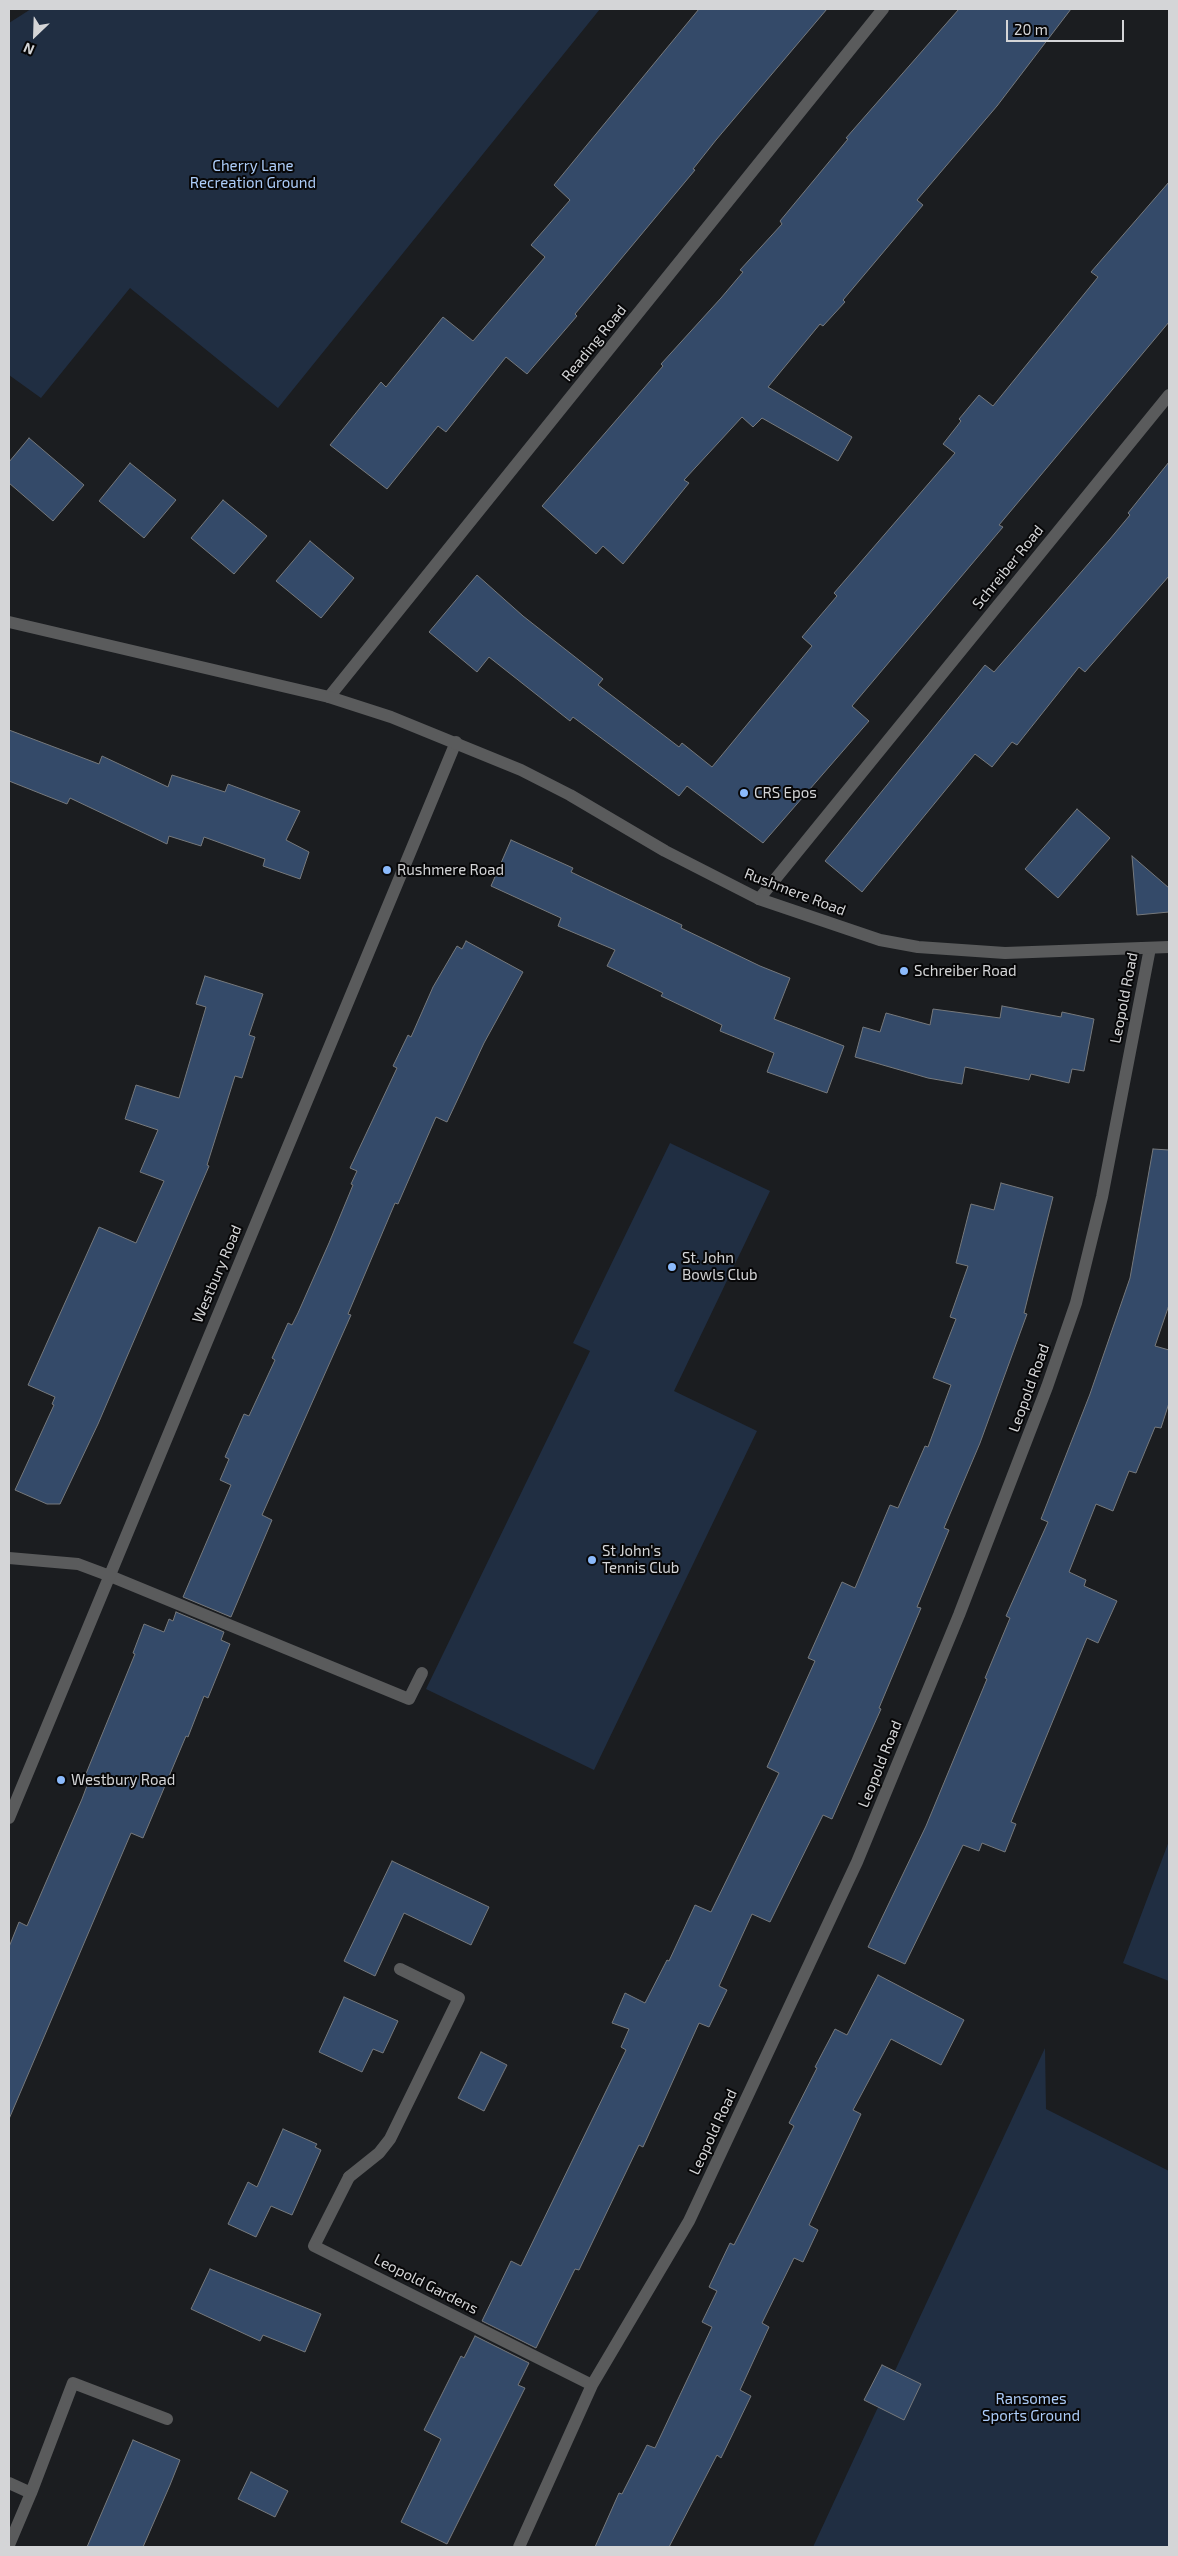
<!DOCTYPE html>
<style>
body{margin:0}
#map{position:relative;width:1178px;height:2556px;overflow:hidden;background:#1b1d20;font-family:"Exo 2",sans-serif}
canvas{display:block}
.frame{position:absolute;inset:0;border:10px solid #d4d5d7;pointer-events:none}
.north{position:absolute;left:10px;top:10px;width:50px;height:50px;-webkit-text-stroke:4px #070708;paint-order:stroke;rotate:204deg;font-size:14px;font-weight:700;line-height:20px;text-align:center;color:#d4d5d7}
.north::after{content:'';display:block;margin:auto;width:18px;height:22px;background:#d4d5d7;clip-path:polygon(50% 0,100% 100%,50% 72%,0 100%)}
.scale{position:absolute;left:1006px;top:20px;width:118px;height:22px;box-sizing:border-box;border:2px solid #d4d5d7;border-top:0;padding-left:6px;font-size:15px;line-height:18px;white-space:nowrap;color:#d4d5d7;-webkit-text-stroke:4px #070708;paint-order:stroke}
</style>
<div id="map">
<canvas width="1178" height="2556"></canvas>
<div class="frame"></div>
<div class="north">N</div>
<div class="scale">20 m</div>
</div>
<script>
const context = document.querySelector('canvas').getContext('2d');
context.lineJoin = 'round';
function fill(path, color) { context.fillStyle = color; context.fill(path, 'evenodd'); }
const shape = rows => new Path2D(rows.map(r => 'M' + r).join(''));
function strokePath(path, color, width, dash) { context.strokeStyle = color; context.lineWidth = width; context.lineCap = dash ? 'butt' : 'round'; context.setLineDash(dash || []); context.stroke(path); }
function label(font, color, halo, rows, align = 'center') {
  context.font = font + ' "Exo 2",sans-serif'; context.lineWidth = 4; context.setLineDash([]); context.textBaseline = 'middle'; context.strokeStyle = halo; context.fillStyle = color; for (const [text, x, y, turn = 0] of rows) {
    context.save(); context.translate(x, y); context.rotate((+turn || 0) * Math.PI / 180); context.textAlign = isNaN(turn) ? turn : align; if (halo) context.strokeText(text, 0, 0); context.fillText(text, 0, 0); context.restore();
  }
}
const green = shape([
 [31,9,600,9,278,408,130,288,41,398,9,375,9,23],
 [670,1143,770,1191,674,1391,757,1431,594,1770,426,1689,590,1351,573,1343],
 [1169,1841,1169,1981,1123,1963],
 [1045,2048,1046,2109,1169,2171,1169,2547,813,2547]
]);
const building = shape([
 [699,9,827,9,716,140,693,169,695,170,575,314,577,316,527,374,506,357,446,432,438,426,387,489,330,445,381,382,386,387,443,317,473,341,545,257,531,245,570,200,554,185,699,9],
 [959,9,1071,9,997,106,917,200,923,205,843,300,845,302,823,326,820,324,768,387,852,437,838,461,762,418,753,427,742,417,684,480,689,483,623,564,603,546,596,554,542,506,663,366,661,364,721,298,743,272,740,270,782,224,780,221,848,139,846,138,959,9],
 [1169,182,1169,322,999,525,1003,527,852,706,869,721,763,843,687,786,679,796,573,717,570,721,489,657,477,672,429,632,477,575,523,616,603,679,598,685,679,747,682,743,712,767,812,646,802,637,837,596,834,593,955,453,943,444,961,421,959,419,979,395,993,406,1098,277,1091,272,1169,182],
 [29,438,84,485,53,521,9,483,9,462,29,438],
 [1169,462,1169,576,1085,672,1079,667,1017,745,1012,742,992,767,975,754,862,892,825,861,985,665,994,672,1110,539,1130,515,1128,513,1169,462],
 [130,463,176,500,144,538,99,501,130,463],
 [223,500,267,536,234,574,191,538,223,500],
 [310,541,354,578,321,618,276,581,310,541],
 [9,730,99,764,102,756,168,787,172,775,225,792,228,784,300,811,286,840,309,852,300,879,263,866,265,859,204,837,201,846,169,836,167,844,70,798,67,804,9,781,9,730],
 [1077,809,1110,838,1058,898,1025,869,1077,809],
 [511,840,573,868,571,872,682,925,681,928,760,966,790,978,774,1019,844,1046,827,1093,767,1072,774,1053,720,1031,722,1025,661,996,663,993,607,966,615,950,558,926,561,918,491,886,511,840],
 [1132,856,1169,888,1169,912,1137,915,1132,856],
 [466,941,523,972,484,1043,447,1122,436,1117,398,1204,395,1203,348,1314,351,1315,262,1515,272,1520,231,1617,183,1597,231,1485,220,1480,229,1459,225,1457,244,1414,249,1416,275,1360,272,1358,288,1323,292,1325,298,1313,329,1243,353,1185,351,1184,357,1171,350,1168,397,1068,393,1066,408,1035,411,1037,433,987,457,946,462,949,466,941],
 [205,976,263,994,249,1035,255,1037,242,1078,235,1076,207,1165,209,1166,98,1424,60,1504,47,1504,15,1490,54,1405,52,1404,55,1397,28,1385,99,1227,136,1243,164,1181,140,1172,158,1130,125,1119,136,1085,179,1098,206,1007,196,1004,205,976],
 [1002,1006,1061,1017,1062,1012,1094,1019,1084,1071,1072,1069,1069,1083,1031,1074,1029,1080,965,1067,962,1084,928,1078,855,1057,863,1027,880,1032,886,1013,930,1025,933,1009,1000,1018,1002,1006],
 [1153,1149,1169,1150,1169,1305,1155,1346,1169,1350,1169,1403,1161,1428,1155,1427,1136,1473,1129,1471,1113,1511,1096,1504,1069,1572,1086,1580,1084,1586,1117,1601,1098,1643,1087,1638,1011,1822,1016,1824,1005,1852,982,1843,979,1851,963,1845,905,1964,868,1947,926,1826,987,1679,985,1678,1010,1618,1006,1616,1048,1522,1041,1519,1090,1394,1130,1278,1153,1149],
 [1001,1183,1053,1197,1024,1313,1027,1314,980,1443,944,1528,949,1530,917,1607,921,1608,879,1708,881,1709,832,1819,823,1815,770,1922,752,1914,719,1986,727,1990,709,2027,699,2023,643,2147,639,2145,579,2270,575,2269,536,2348,482,2321,511,2261,521,2266,626,2050,621,2047,629,2029,612,2023,625,1993,645,2003,667,1960,669,1961,695,1905,711,1912,779,1773,767,1767,815,1661,808,1658,842,1582,855,1588,890,1505,898,1508,925,1446,928,1447,951,1385,933,1378,956,1319,950,1317,968,1266,956,1263,971,1204,994,1210,1001,1183],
 [176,1612,224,1632,221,1640,230,1644,208,1698,204,1696,188,1737,186,1736,143,1838,131,1833,9,2119,9,1947,19,1922,27,1926,82,1799,88,1783,83,1781,135,1654,133,1653,144,1624,164,1632,169,1619,173,1621,176,1612],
 [392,1861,489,1907,471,1945,404,1913,375,1976,344,1961,392,1861],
 [878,1975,964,2020,941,2065,891,2039,853,2110,861,2114,809,2225,818,2230,803,2262,794,2258,762,2323,769,2327,740,2390,751,2396,721,2458,717,2455,669,2547,595,2547,619,2493,622,2494,647,2445,655,2448,712,2327,702,2322,717,2291,709,2287,730,2243,734,2245,794,2126,789,2123,817,2068,815,2067,835,2029,847,2035,878,1975],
 [344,1997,398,2021,383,2053,373,2049,362,2072,319,2052,344,1997],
 [481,2052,507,2065,484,2111,458,2098,481,2052],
 [283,2129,317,2144,315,2147,321,2150,292,2215,271,2206,256,2237,228,2224,248,2182,257,2187,283,2129],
 [210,2269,321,2314,305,2352,263,2335,260,2341,191,2309,210,2269],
 [475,2336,529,2363,518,2385,525,2388,447,2544,401,2522,441,2439,424,2430,461,2356,464,2358,475,2336],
 [882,2365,921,2384,904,2420,864,2400,882,2365],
 [133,2440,180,2460,170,2485,143,2547,87,2547,133,2440],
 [251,2472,288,2491,275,2517,238,2499,251,2472]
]);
const service = shape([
 [110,1576,409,1699,422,1673],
 [349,2177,379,2153,390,2139,459,1998,400,1969]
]);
const minor = shape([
 [329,697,883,9],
 [759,899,1169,395],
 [9,1558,78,1564,110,1576],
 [9,1818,456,742],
 [349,2177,314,2246,592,2385],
 [9,2483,31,2493,9,2545],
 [31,2493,73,2383,167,2419],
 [519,2547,592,2385,689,2221,857,1862,959,1615,1047,1387,1076,1303,1102,1197,1150,948]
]);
const tertiary = shape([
 [9,622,329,697,391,717,521,770,570,795,665,851,759,899,880,940,918,947,1005,953,1169,947]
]);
const markers = [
 [744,793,5,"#8bbafc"],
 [387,870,5,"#8bbafc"],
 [904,971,5,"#8bbafc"],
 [672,1267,5,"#8bbafc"],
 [592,1560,5,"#8bbafc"],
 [61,1780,5,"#8bbafc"]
];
const parkNames = [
 ["Cherry Lane",253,166],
 ["Recreation Ground",253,183],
 ["Ransomes",1031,2399],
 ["Sports Ground",1031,2416]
];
const streetNames = [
 ["Reading Road",594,343,-51],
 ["Schreiber Road",1008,567,-51],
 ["Rushmere Road",795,892,21],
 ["Leopold Road",1124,998,-79],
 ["Westbury Road",217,1274,-67],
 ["Leopold Road",1029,1388,-70],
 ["Leopold Road",880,1764,-68],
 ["Leopold Road",713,2132,-65],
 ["Leopold Gardens",426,2284,27]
];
const poiNames = [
 ["CRS Epos",754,793],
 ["Rushmere Road",397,870],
 ["Schreiber Road",914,971],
 ["St. John",682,1258],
 ["Bowls Club",682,1275],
 ["St John's",602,1551],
 ["Tennis Club",602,1568],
 ["Westbury Road",71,1780]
];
fill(green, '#202e42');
fill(building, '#344a69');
strokePath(building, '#76797c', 1);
strokePath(service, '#5a5b5c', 12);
strokePath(minor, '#5a5b5c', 12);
strokePath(tertiary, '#5a5b5c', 12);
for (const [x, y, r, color] of markers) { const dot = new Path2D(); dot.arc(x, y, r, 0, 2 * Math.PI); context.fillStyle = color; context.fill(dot); strokePath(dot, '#070708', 2); }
label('15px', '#adcdf9', '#070708', parkNames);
label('15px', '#d4d5d7', '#070708', streetNames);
label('15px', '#d4d5d7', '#070708', poiNames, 'left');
</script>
